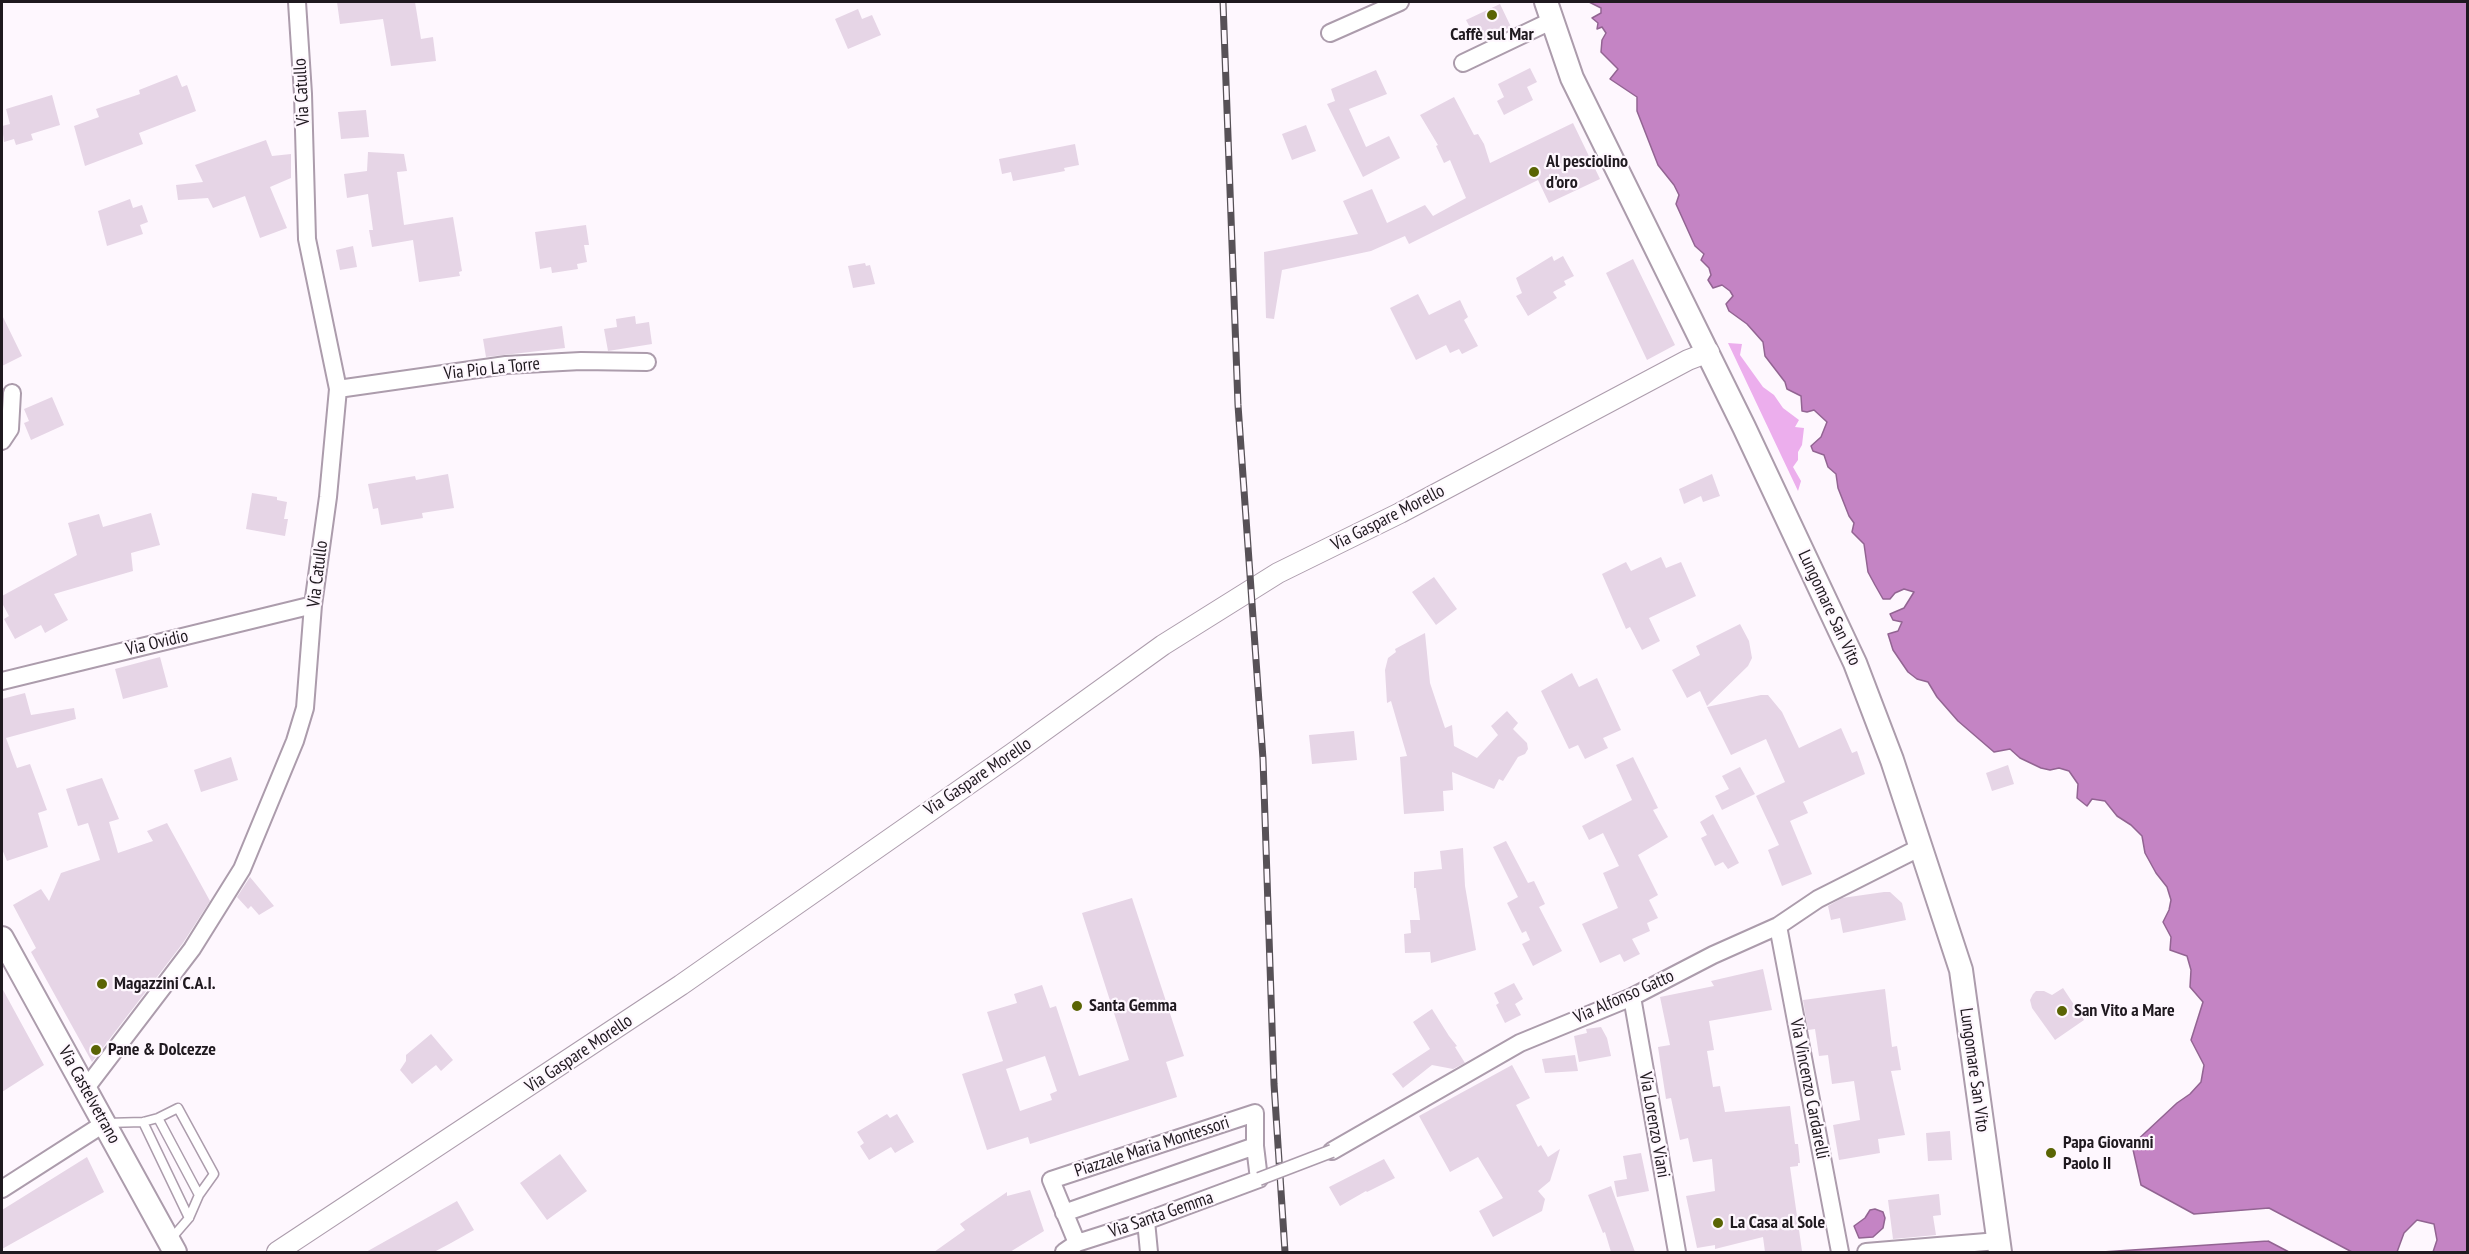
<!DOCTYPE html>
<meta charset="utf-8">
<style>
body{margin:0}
#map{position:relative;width:2469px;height:1254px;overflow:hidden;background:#fef7fe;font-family:"PT Sans Narrow",sans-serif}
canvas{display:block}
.frame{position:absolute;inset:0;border:3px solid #1f191f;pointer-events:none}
</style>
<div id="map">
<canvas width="2469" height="1254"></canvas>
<div class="frame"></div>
</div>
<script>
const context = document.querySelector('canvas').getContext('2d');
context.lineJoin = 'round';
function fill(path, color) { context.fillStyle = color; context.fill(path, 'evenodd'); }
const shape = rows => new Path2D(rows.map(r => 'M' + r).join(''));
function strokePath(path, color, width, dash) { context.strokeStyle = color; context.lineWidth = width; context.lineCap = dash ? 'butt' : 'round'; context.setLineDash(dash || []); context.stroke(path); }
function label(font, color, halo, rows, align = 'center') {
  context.font = font + ' "PT Sans Narrow",sans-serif'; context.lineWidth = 4.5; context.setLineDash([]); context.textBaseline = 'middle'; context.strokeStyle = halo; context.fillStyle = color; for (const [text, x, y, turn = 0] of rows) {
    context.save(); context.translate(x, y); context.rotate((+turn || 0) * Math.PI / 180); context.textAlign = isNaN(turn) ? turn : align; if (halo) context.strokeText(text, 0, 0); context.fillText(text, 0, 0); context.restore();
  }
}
const green = shape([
 [1728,343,1742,344,1740,355,1763,387,1774,395,1783,408,1799,420,1795,427,1804,428,1802,445,1798,452,1798,460,1793,467,1801,481,1798,491]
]);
const water = shape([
 [1589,2,2467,2,2467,1252,2433,1252,2437,1240,2434,1224,2417,1220,2404,1233,2397,1252,2352,1252,2269,1208,2194,1214,2141,1185,2132,1145,2177,1103,2190,1094,2201,1082,2204,1065,2191,1040,2203,1002,2190,987,2191,970,2187,956,2170,950,2171,937,2163,922,2169,910,2171,900,2167,887,2156,873,2145,853,2142,836,2131,825,2117,816,2105,801,2092,799,2087,806,2077,798,2078,784,2069,771,2059,768,2050,770,2041,768,2020,758,2010,749,1994,752,1958,721,1937,697,1928,682,1917,679,1908,672,1893,650,1888,634,1898,631,1902,622,1893,620,1890,614,1904,608,1914,592,1904,589,1895,593,1890,599,1883,599,1875,585,1868,572,1864,544,1852,532,1854,523,1849,516,1838,488,1836,474,1828,467,1824,455,1813,451,1811,446,1821,437,1827,422,1814,410,1807,412,1802,411,1801,396,1787,389,1785,382,1765,356,1763,342,1747,324,1729,311,1726,304,1733,296,1730,291,1722,285,1713,288,1708,280,1711,275,1709,268,1701,260,1704,254,1695,246,1676,204,1679,195,1674,185,1658,165,1637,111,1637,97,1610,79,1618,69,1601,52,1602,40,1606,33,1602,27,1597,29,1598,23,1592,18,1601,13,1601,8,1589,2],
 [1875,1209,1883,1212,1885,1218,1883,1228,1873,1237,1859,1238,1854,1226,1865,1218,1870,1210,1875,1209],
 [2268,1241,2289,1252,2102,1252,2268,1241]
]);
const building = shape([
 [337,2,415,2,421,39,433,37,436,61,391,66,383,19,340,24],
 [1500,4,1511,27,1480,42,1478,36,1475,37,1466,20],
 [858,9,862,19,872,15,881,35,848,49,835,19],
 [1530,68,1537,82,1527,87,1533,100,1504,115,1497,101,1504,97,1498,84],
 [1376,70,1387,94,1349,109,1366,147,1389,136,1400,158,1363,177,1327,104,1335,101,1331,89],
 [177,75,182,87,187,85,196,111,139,133,143,144,85,166,74,126,99,117,96,109,140,94,139,90],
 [52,95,60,125,31,134,33,140,16,145,14,139,4,142,2,126,10,124,6,109],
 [1454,97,1474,135,1478,134,1484,144,1490,163,1573,123,1600,179,1549,203,1538,180,1409,244,1405,236,1371,251,1282,270,1274,319,1266,318,1264,252,1358,234,1343,201,1372,189,1387,223,1425,205,1433,216,1466,198,1450,160,1444,163,1436,146,1438,145,1420,115],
 [366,110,369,137,341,139,338,112],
 [1306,125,1316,151,1292,160,1282,134],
 [266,140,272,156,291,154,291,178,270,187,287,228,260,238,245,196,213,208,208,198,178,200,176,185,203,182,195,165],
 [1075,144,1079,165,1064,168,1065,171,1013,181,1011,172,1002,174,999,159],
 [368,152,404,154,407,171,397,172,404,225,453,217,462,271,459,272,460,276,419,282,413,240,372,247,369,230,373,230,368,194,347,198,344,174,367,171],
 [130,199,133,208,142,205,148,222,140,225,143,234,107,246,98,211],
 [586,225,589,245,584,245,587,262,577,264,578,269,552,273,551,267,540,269,535,232],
 [353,246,357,267,340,270,336,250],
 [1552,256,1554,261,1563,256,1574,276,1564,281,1566,285,1553,292,1557,298,1528,316,1516,296,1522,293,1516,278],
 [1633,259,1675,345,1647,360,1606,273],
 [865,263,866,266,870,265,875,284,853,288,848,266],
 [1418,294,1429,315,1460,300,1468,317,1464,320,1478,346,1462,354,1459,349,1450,353,1446,345,1416,360,1390,308],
 [2,315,22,356,2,366],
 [635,316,636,324,649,322,652,344,608,351,604,329,617,327,616,319],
 [562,326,565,348,486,357,483,339],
 [52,397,64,425,31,440,24,423,29,421,24,409],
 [448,474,454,508,422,513,423,518,381,525,378,508,373,509,368,484,415,476,416,480],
 [1712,474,1720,496,1703,502,1701,496,1684,504,1679,489],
 [252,493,277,497,277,500,287,502,284,519,288,519,285,536,246,529],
 [151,513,160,545,131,553,133,571,54,594,68,620,45,633,41,625,15,639,4,619,9,616,2,603,2,596,77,555,68,523,99,514,103,527],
 [1661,557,1666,568,1681,562,1696,596,1649,618,1660,641,1642,650,1630,627,1626,629,1602,574,1626,562,1631,571],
 [1434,577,1457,609,1436,625,1412,592],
 [1740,624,1749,641,1752,658,1748,666,1707,706,1700,691,1687,698,1672,670,1700,655,1696,646],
 [1425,633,1430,683,1445,728,1452,725,1454,746,1477,758,1498,735,1491,726,1507,711,1518,723,1513,729,1527,743,1528,749,1525,754,1518,757,1503,781,1499,779,1494,789,1452,772,1453,790,1443,791,1444,811,1404,814,1400,757,1407,756,1391,701,1387,703,1385,670,1388,658,1396,652,1395,649],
 [160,657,168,687,123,699,115,669],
 [1572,673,1579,687,1597,678,1621,730,1603,738,1608,748,1585,759,1578,745,1569,749,1541,691],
 [25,693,31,715,74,708,76,719,6,738,17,768,30,764,47,810,38,813,48,847,7,861,2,849,2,699],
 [1761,695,1768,695,1782,712,1799,748,1841,728,1852,753,1857,751,1865,774,1803,802,1808,813,1790,821,1812,874,1782,886,1768,850,1779,845,1756,796,1785,782,1766,739,1731,755,1707,707],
 [1354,731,1357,760,1312,764,1309,735],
 [231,757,238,780,201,792,194,770],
 [1633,757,1658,808,1653,810,1668,837,1638,855,1658,895,1649,900,1658,918,1647,923,1650,931,1632,939,1640,954,1624,962,1620,954,1600,963,1582,924,1618,908,1603,873,1619,866,1603,833,1589,840,1582,826,1632,800,1616,765],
 [2008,765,2014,784,1992,791,1986,773],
 [1740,767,1755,794,1722,810,1715,796,1729,789,1722,776],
 [102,778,119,819,109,822,118,853,153,841,147,831,167,823,210,901,183,943,92,1062,31,952,36,948,13,905,41,889,49,901,61,873,100,860,88,823,78,826,66,789],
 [1713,814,1739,863,1728,869,1723,862,1715,866,1701,838,1707,835,1700,822],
 [1506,841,1528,883,1534,881,1545,904,1539,907,1562,951,1533,966,1522,944,1530,940,1526,931,1522,933,1507,903,1518,897,1493,847],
 [1463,848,1465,886,1476,950,1431,963,1430,952,1405,953,1404,934,1411,933,1410,920,1420,920,1416,888,1414,888,1414,872,1442,869,1440,851],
 [250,877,274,906,259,915,251,906,248,909,237,897],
 [1884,892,1890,892,1902,903,1906,920,1843,933,1840,918,1831,920,1828,906,1842,898],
 [1132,898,1184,1056,1166,1062,1177,1097,1030,1144,1028,1137,987,1150,962,1074,1003,1061,987,1012,1017,1003,1014,994,1042,985,1050,1008,1056,1006,1079,1076,1129,1060,1082,913],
 [1045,1056,1057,1091,1050,1094,1052,1100,1020,1111,1006,1069],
 [1763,969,1772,1010,1709,1021,1714,1050,1707,1051,1713,1087,1720,1086,1725,1112,1790,1106,1795,1144,1798,1144,1800,1163,1798,1163,1798,1166,1790,1167,1802,1251,1765,1252,1763,1237,1715,1249,1715,1245,1697,1248,1686,1196,1715,1191,1712,1159,1693,1162,1688,1138,1680,1140,1671,1098,1666,1099,1658,1047,1670,1045,1660,997,1714,986,1711,981],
 [1514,983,1523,999,1515,1004,1521,1015,1505,1023,1496,1005,1499,1003,1494,993],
 [2,988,44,1065,2,1092],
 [2063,988,2084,1020,2055,1040,2032,1008,2030,1000,2033,994,2036,991,2044,991,2052,995],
 [1885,989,1892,1047,1897,1046,1901,1070,1891,1071,1905,1135,1878,1139,1880,1153,1839,1160,1833,1125,1860,1120,1854,1081,1832,1084,1828,1055,1819,1056,1815,1029,1808,1030,1803,1000],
 [1432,1009,1449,1036,1457,1046,1455,1047,1465,1063,1453,1069,1432,1065,1403,1088,1392,1074,1430,1049,1413,1022],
 [1601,1027,1607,1038,1611,1056,1579,1062,1574,1036,1587,1033,1586,1029],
 [431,1034,453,1060,441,1071,436,1065,412,1084,400,1070,406,1061,406,1055],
 [1575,1055,1578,1071,1545,1073,1542,1059],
 [1512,1065,1530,1098,1516,1105,1538,1147,1541,1145,1548,1157,1560,1149,1550,1181,1538,1191,1545,1199,1542,1211,1493,1237,1479,1211,1503,1198,1478,1157,1450,1172,1419,1116],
 [887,1114,890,1118,897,1114,914,1142,895,1153,891,1147,869,1160,860,1146,864,1143,857,1132],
 [1950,1131,1952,1160,1928,1161,1926,1133],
 [1641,1153,1649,1191,1617,1197,1614,1181,1627,1179,1623,1156],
 [560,1154,587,1191,547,1220,520,1183],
 [87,1157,104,1192,2,1249,2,1210],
 [1384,1159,1395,1178,1367,1192,1366,1191,1340,1206,1329,1187],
 [1611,1186,1635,1252,1611,1252,1605,1232,1603,1233,1588,1195],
 [1030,1190,1044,1231,1010,1252,934,1252,965,1230,960,1224,1007,1192,1007,1196],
 [1939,1194,1941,1215,1933,1216,1936,1235,1893,1239,1888,1200],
 [457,1201,474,1230,451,1243,434,1252,366,1252]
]);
const service = shape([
 [158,1118,199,1195],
 [143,1122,189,1218],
 [106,1123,143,1122,158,1118,178,1108,214,1174,199,1195,189,1218,170,1240]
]);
const minor = shape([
 [1330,33,1400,2],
 [1463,63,1551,21],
 [338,389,506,365,581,361,647,362],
 [2,441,10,429,12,393],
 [2,681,313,605],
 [1778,926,1840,1252],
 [1632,997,1677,1252],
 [86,1088,192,949,242,869,295,741,305,708,313,605,328,497,338,389,307,239,303,94,297,2],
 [1332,1151,1520,1043,1632,997,1713,955,1778,926,1818,899,1919,848],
 [2,1189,105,1123],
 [1064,1213,1255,1146],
 [1146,1221,1149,1252],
 [1064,1252,1077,1243,1146,1221,1259,1179,1255,1146,1255,1113,1051,1180,1077,1243],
 [1866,1252,1998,1241]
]);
const tertiary = shape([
 [277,1252,681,985,1013,753,1163,645,1278,573,1400,513,1688,360,1709,352]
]);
const secondary = shape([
 [1546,2,1572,78,1744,427,1855,663,1892,760,1961,970,2000,1252],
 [2,938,175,1252]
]);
const rail = shape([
 [1223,2,1238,405,1263,759,1274,1084,1285,1252]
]);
const pedestrianBridge = shape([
 [1259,1179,1332,1151]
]);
const markers = [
 [1492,15,6,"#5a6404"],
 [1534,172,6,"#5a6404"],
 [102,984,6,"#5a6404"],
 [1077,1006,6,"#5a6404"],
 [2062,1011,6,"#5a6404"],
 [96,1050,6,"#5a6404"],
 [2051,1153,6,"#5a6404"],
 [1718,1223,6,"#5a6404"]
];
const poiNames = [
 ["Caffè sul Mar",1492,35,"center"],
 ["Al pesciolino",1546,162],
 ["d'oro",1546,183],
 ["Magazzini C.A.I.",114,984],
 ["Santa Gemma",1089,1006],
 ["San Vito a Mare",2074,1011],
 ["Pane & Dolcezze",108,1050],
 ["Papa Giovanni",2063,1143],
 ["Paolo II",2063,1164],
 ["La Casa al Sole",1730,1223]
];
const streetNames = [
 ["Via Catullo",302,92,-93],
 ["Via Pio La Torre",492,369,-6],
 ["Via Gaspare Morello",1388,518,-27],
 ["Via Catullo",318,574,-83],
 ["Lungomare San Vito",1829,608,65],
 ["Via Ovidio",157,643,-13],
 ["Via Gaspare Morello",978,777,-34],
 ["Via Alfonso Gatto",1624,997,-24],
 ["Via Gaspare Morello",579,1054,-34],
 ["Lungomare San Vito",1974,1070,82],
 ["Via Vincenzo Cardarelli",1809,1089,79],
 ["Via Castelvetrano",89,1095,61],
 ["Via Lorenzo Viani",1654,1125,80],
 ["Piazzale Maria Montessori",1152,1147,-18],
 ["Via Santa Gemma",1161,1215,-19]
];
fill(green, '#ecaeed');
fill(water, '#c484c4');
strokePath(water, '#926492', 1.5);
fill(building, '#e6d5e6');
strokePath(service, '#ac9cac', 11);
strokePath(minor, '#ac9cac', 20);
strokePath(tertiary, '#ac9cac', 22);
strokePath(secondary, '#ac9cac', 26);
strokePath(service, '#fff', 8);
strokePath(minor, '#fff', 16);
strokePath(tertiary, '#fff', 20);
strokePath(secondary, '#fff', 22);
strokePath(rail, '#575157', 7);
strokePath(rail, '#fef7fe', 4.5, [14]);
strokePath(pedestrianBridge, '#ac9cac', 15, []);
strokePath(pedestrianBridge, '#fff', 12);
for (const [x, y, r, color] of markers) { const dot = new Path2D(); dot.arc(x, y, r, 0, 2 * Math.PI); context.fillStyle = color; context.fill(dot); strokePath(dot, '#fef7fe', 2); }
label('bold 18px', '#1f191f', '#fef7fe', poiNames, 'left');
label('18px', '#1f191f', '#fef7fe', streetNames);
</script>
